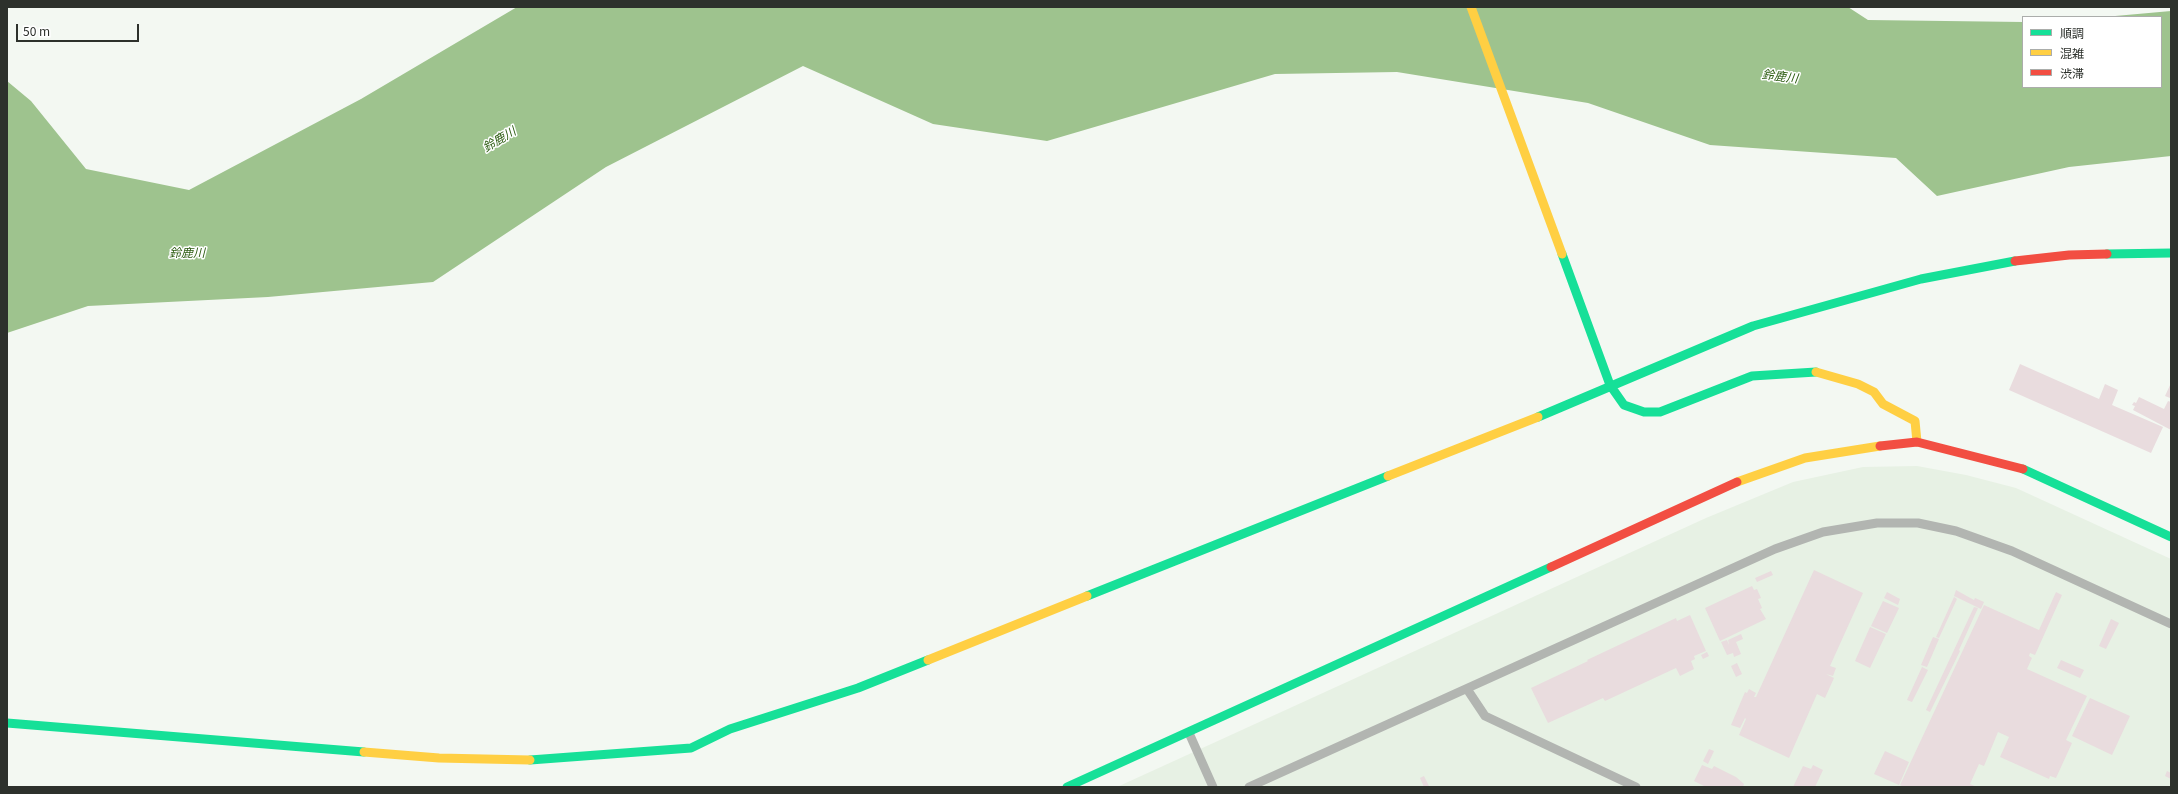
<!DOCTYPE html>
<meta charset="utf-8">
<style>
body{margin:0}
#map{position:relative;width:2178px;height:794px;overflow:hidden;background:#f3f8f2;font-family:Georgia,"Noto Sans JP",serif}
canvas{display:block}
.frame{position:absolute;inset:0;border:8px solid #2d312c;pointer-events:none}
.legend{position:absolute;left:2022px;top:16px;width:140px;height:72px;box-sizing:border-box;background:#fff;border:1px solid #abadab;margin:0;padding:5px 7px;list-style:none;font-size:12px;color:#2d312c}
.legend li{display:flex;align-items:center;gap:8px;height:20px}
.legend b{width:20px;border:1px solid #abadab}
.scale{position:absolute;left:16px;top:24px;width:123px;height:18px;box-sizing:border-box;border:2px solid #2d312c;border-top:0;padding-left:5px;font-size:12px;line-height:14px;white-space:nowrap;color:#2d312c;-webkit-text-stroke:3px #fff;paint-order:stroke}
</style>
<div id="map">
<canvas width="2178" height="794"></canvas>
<div class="frame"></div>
<ul class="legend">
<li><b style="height:5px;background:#16e098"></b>順調</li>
<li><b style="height:5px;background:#ffcf43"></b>混雑</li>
<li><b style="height:5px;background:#f24e42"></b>渋滞</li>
</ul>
<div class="scale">50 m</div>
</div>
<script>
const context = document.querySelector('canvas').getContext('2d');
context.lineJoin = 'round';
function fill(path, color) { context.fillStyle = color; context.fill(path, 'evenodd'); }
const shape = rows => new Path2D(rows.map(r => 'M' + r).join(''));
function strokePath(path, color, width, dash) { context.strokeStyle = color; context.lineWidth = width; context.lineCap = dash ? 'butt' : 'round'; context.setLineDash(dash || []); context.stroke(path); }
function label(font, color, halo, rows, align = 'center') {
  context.font = font + ' Georgia,"Noto Sans JP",serif'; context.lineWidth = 3; context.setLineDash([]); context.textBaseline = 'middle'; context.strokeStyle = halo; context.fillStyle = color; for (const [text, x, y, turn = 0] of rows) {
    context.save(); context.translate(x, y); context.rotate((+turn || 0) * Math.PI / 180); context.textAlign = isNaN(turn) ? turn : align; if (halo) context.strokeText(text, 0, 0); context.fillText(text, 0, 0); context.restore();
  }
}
const built = shape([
 [1917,466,1966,475,2016,488,2171,559,2171,787,1117,787,1706,518,1793,482,1863,467]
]);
const water = shape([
 [517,7,1848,7,1868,20,2023,22,2023,87,2161,87,2161,17,2104,17,2171,11,2171,156,2069,167,1937,196,1896,158,1710,145,1588,103,1397,72,1275,74,1047,141,933,124,803,66,606,167,433,282,268,297,88,306,7,333,7,81,31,101,86,169,189,190,361,99]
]);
const building = shape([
 [2020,364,2099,399,2105,384,2118,390,2112,405,2163,427,2151,453,2009,390],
 [2171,383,2171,396,2170,398,2165,396],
 [2139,397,2164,409,2168,401,2171,402,2171,430,2133,410,2135,406,2132,405,2134,402,2136,403],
 [1814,570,1863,593,1830,666,1836,668,1833,676,1826,674,1834,678,1825,698,1817,694,1789,758,1739,735,1746,719,1745,718,1740,728,1731,725,1745,692,1747,693,1749,689,1756,693,1754,697,1756,697],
 [1771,571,1773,575,1757,582,1755,578],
 [1752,586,1754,590,1757,589,1761,598,1758,599,1762,608,1760,609,1766,619,1720,641,1705,608],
 [1956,590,1974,600,1975,598,1984,602,1981,609,1954,596],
 [1887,592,1900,599,1898,605,1884,598],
 [2056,592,2062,595,2035,655,2030,653,2029,656,2032,658,2027,669,2087,696,2066,740,2072,743,2056,778,2050,776,2049,779,2000,757,2009,737,1998,732,1984,766,1979,764,1970,784,1977,787,1904,787,1900,785,1984,605,2039,630],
 [1954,597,1957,599,1939,638,1936,637],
 [1883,601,1899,608,1887,633,1871,626],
 [1974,607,1978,608,1959,650,1960,651,1930,712,1926,710],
 [1690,615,1706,651,1694,656,1695,659,1691,661,1694,669,1680,676,1676,668,1605,701,1603,698,1548,723,1531,688,1588,661,1587,660,1676,618,1677,621],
 [2111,619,2119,623,2106,649,2099,646],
 [1870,627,1886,634,1870,668,1855,661],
 [1741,634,1743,639,1736,642,1741,654,1734,657,1733,653,1727,655,1721,642,1727,640,1729,645,1728,640],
 [1933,637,1939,639,1927,667,1921,665],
 [1707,652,1709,656,1703,659,1701,655],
 [2061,660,2084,670,2080,678,2057,668],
 [1737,663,1742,674,1736,677,1731,666],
 [1922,667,1928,670,1912,702,1907,700],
 [2090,698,2130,716,2112,755,2072,736],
 [1709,749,1714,751,1708,764,1703,761],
 [1885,751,1909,762,1899,785,1874,774],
 [1702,765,1712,769,1714,766,1736,777,1744,784,1743,787,1706,787,1694,781],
 [1813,765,1823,770,1815,787,1793,787,1803,766,1811,769],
 [2167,771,2171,773,2171,779,2165,776],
 [1424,776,1429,786,1428,787,1424,787,1420,778]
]);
const lane = shape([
 [1467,689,1485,716,1636,787],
 [1189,733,1213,787],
 [1249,787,1775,549,1823,532,1877,523,1918,523,1956,531,2012,551,2171,624]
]);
const fast = shape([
 [1562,254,1610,385,1624,405,1644,412,1660,412,1752,376,1816,372],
 [2107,254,2171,253],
 [1538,417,1753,326,1921,279,2015,261],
 [2023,469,2171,537],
 [1087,596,1388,476],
 [7,723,364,752],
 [530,760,691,748,730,729,858,688,928,660],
 [1067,787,1551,567]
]);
const slow = shape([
 [1471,7,1562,254],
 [1816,372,1858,384,1874,392,1883,404,1915,421,1917,442],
 [1388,476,1538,417],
 [1737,482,1805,458,1880,446],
 [928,660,1087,596],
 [364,752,439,758,530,760]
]);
const jam = shape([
 [2015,261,2069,255,2107,254],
 [1880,446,1917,442,2023,469],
 [1551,567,1737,482]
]);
const waterNames = [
 ["鈴鹿川",1780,76,7],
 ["鈴鹿川",499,139,-31],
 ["鈴鹿川",187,252]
];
fill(built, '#e7f1e4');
fill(water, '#9ec38e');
fill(building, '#e9dcde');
strokePath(lane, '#b2b5b1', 9);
strokePath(fast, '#16e098', 9);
strokePath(slow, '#ffcf43', 9);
strokePath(jam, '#f24e42', 9);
label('italic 12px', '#2c5c11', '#fff', waterNames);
</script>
